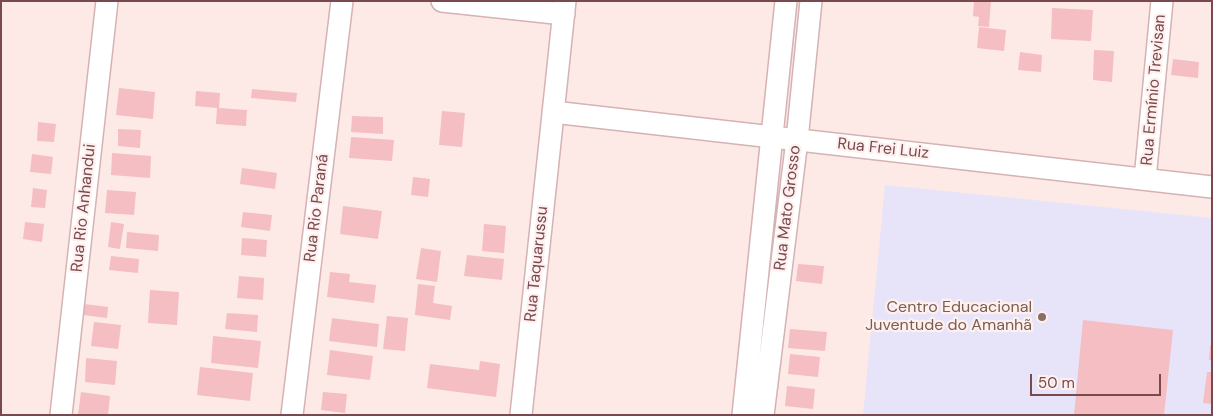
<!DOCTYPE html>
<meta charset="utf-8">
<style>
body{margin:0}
#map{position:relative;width:1213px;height:416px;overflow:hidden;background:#fdeae7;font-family:"DM Sans",sans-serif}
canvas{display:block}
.frame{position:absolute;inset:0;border:2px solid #784a4f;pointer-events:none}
.scale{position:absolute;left:1030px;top:374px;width:131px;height:22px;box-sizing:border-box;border:2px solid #784a4f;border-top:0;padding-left:6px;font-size:15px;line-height:18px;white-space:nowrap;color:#784a4f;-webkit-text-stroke:4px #fff0ee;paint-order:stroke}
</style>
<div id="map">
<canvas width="1213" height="416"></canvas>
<div class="frame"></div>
<div class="scale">50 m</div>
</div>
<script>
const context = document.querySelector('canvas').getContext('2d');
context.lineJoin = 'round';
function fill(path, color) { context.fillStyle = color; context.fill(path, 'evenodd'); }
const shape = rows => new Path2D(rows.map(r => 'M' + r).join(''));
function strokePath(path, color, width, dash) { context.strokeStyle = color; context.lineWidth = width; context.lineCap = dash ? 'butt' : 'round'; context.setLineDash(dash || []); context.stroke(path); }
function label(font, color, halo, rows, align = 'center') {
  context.font = font + ' "DM Sans",sans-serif'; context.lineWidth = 4.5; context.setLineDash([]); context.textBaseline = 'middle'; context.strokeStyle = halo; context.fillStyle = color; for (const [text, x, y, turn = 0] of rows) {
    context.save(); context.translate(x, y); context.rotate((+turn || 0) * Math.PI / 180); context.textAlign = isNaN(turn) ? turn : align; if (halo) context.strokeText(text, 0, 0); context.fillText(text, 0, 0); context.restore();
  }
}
const education = shape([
 [885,185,1212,218,1212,415,863,415]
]);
const building = shape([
 [974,1,991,1,989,27,978,26,979,17,973,16],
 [1052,8,1093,10,1091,41,1051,39],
 [979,27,1006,30,1004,51,977,48],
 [1094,50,1114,51,1112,82,1093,80],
 [1020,52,1042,55,1041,72,1018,70],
 [1173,59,1199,62,1198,78,1171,75],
 [119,88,155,92,153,119,116,115],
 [252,89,297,93,296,102,251,98],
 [196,91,220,93,219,108,247,110,246,126,216,124,217,108,195,106],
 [442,111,465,113,462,147,439,145],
 [352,116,383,117,383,134,351,132],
 [38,122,56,124,54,142,37,141],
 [118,129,141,130,140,148,118,146],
 [351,137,394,140,392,161,349,158],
 [112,153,151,156,150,178,111,175],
 [32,154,53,157,51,174,30,172],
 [242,168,277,173,275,189,240,184],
 [413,177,430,179,428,197,411,195],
 [33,188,47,190,45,208,31,207],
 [107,190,136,192,134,215,105,213],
 [343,206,382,211,378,239,340,234],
 [243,212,272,215,270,231,241,227],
 [25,222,44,224,42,242,23,239],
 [111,222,124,224,120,249,108,247],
 [484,224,506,226,504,253,482,251],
 [127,232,159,235,158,251,126,248],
 [242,238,267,240,266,257,241,255],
 [421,248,441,251,437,282,416,279],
 [467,255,504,259,502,280,464,276],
 [111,256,139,259,138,273,109,270],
 [798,264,824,266,822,284,796,281],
 [330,272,350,274,349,282,376,285,374,303,327,297],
 [239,276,264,278,263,300,237,298],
 [418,284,435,286,433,303,452,306,450,320,415,315],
 [150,290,179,292,177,325,148,323],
 [84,304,108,307,107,318,83,315],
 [227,313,258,315,257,332,225,329],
 [387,316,408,318,405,351,383,349],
 [332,318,379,324,377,347,329,341],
 [1083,320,1173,330,1164,415,1074,415],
 [94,322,121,325,118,349,91,346],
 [790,329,827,332,825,351,788,348],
 [213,336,261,341,258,368,211,363],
 [1210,345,1212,346,1212,360,1209,360],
 [330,350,373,356,370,380,327,375],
 [790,354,820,357,818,377,788,374],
 [86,358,117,361,115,385,85,382],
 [480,361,500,364,496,397,427,388,430,364,479,370],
 [200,367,253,373,250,401,197,395],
 [1207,372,1212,372,1212,404,1203,403],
 [787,386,815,389,813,409,785,406],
 [81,392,110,396,108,415,78,415],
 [323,392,347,394,345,413,321,410]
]);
const minor = shape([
 [442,1,564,14],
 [553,112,1212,187],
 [1145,179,1162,1],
 [61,415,107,1],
 [292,415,342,1],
 [521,415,565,1],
 [743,415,786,1],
 [763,415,797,140,811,1]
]);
const markers = [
 [1042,317,5,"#8d6e63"]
];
const streetNames = [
 ["Rua Ermínio Trevisan",1154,90,-85],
 ["Rua Frei Luiz",883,149,6],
 ["Rua Rio Anhandui",84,208,-84],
 ["Rua Rio Paraná",317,208,-83],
 ["Rua Mato Grosso",788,208,-83],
 ["Rua Taquarussu",537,264,-84]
];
const educationNames = [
 ["Centro Educacional",1032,308],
 ["Juventude do Amanhã",1032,326]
];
fill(education, '#e7e4fa');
fill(building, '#f4bec2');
strokePath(minor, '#d5b2b3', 24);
strokePath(minor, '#fff', 21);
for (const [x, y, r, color] of markers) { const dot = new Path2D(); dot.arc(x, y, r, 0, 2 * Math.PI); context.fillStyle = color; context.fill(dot); strokePath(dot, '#fff0ee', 2); }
label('16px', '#784a4f', '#fff0ee', streetNames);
label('16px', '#785e54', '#fff0ee', educationNames, 'right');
</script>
